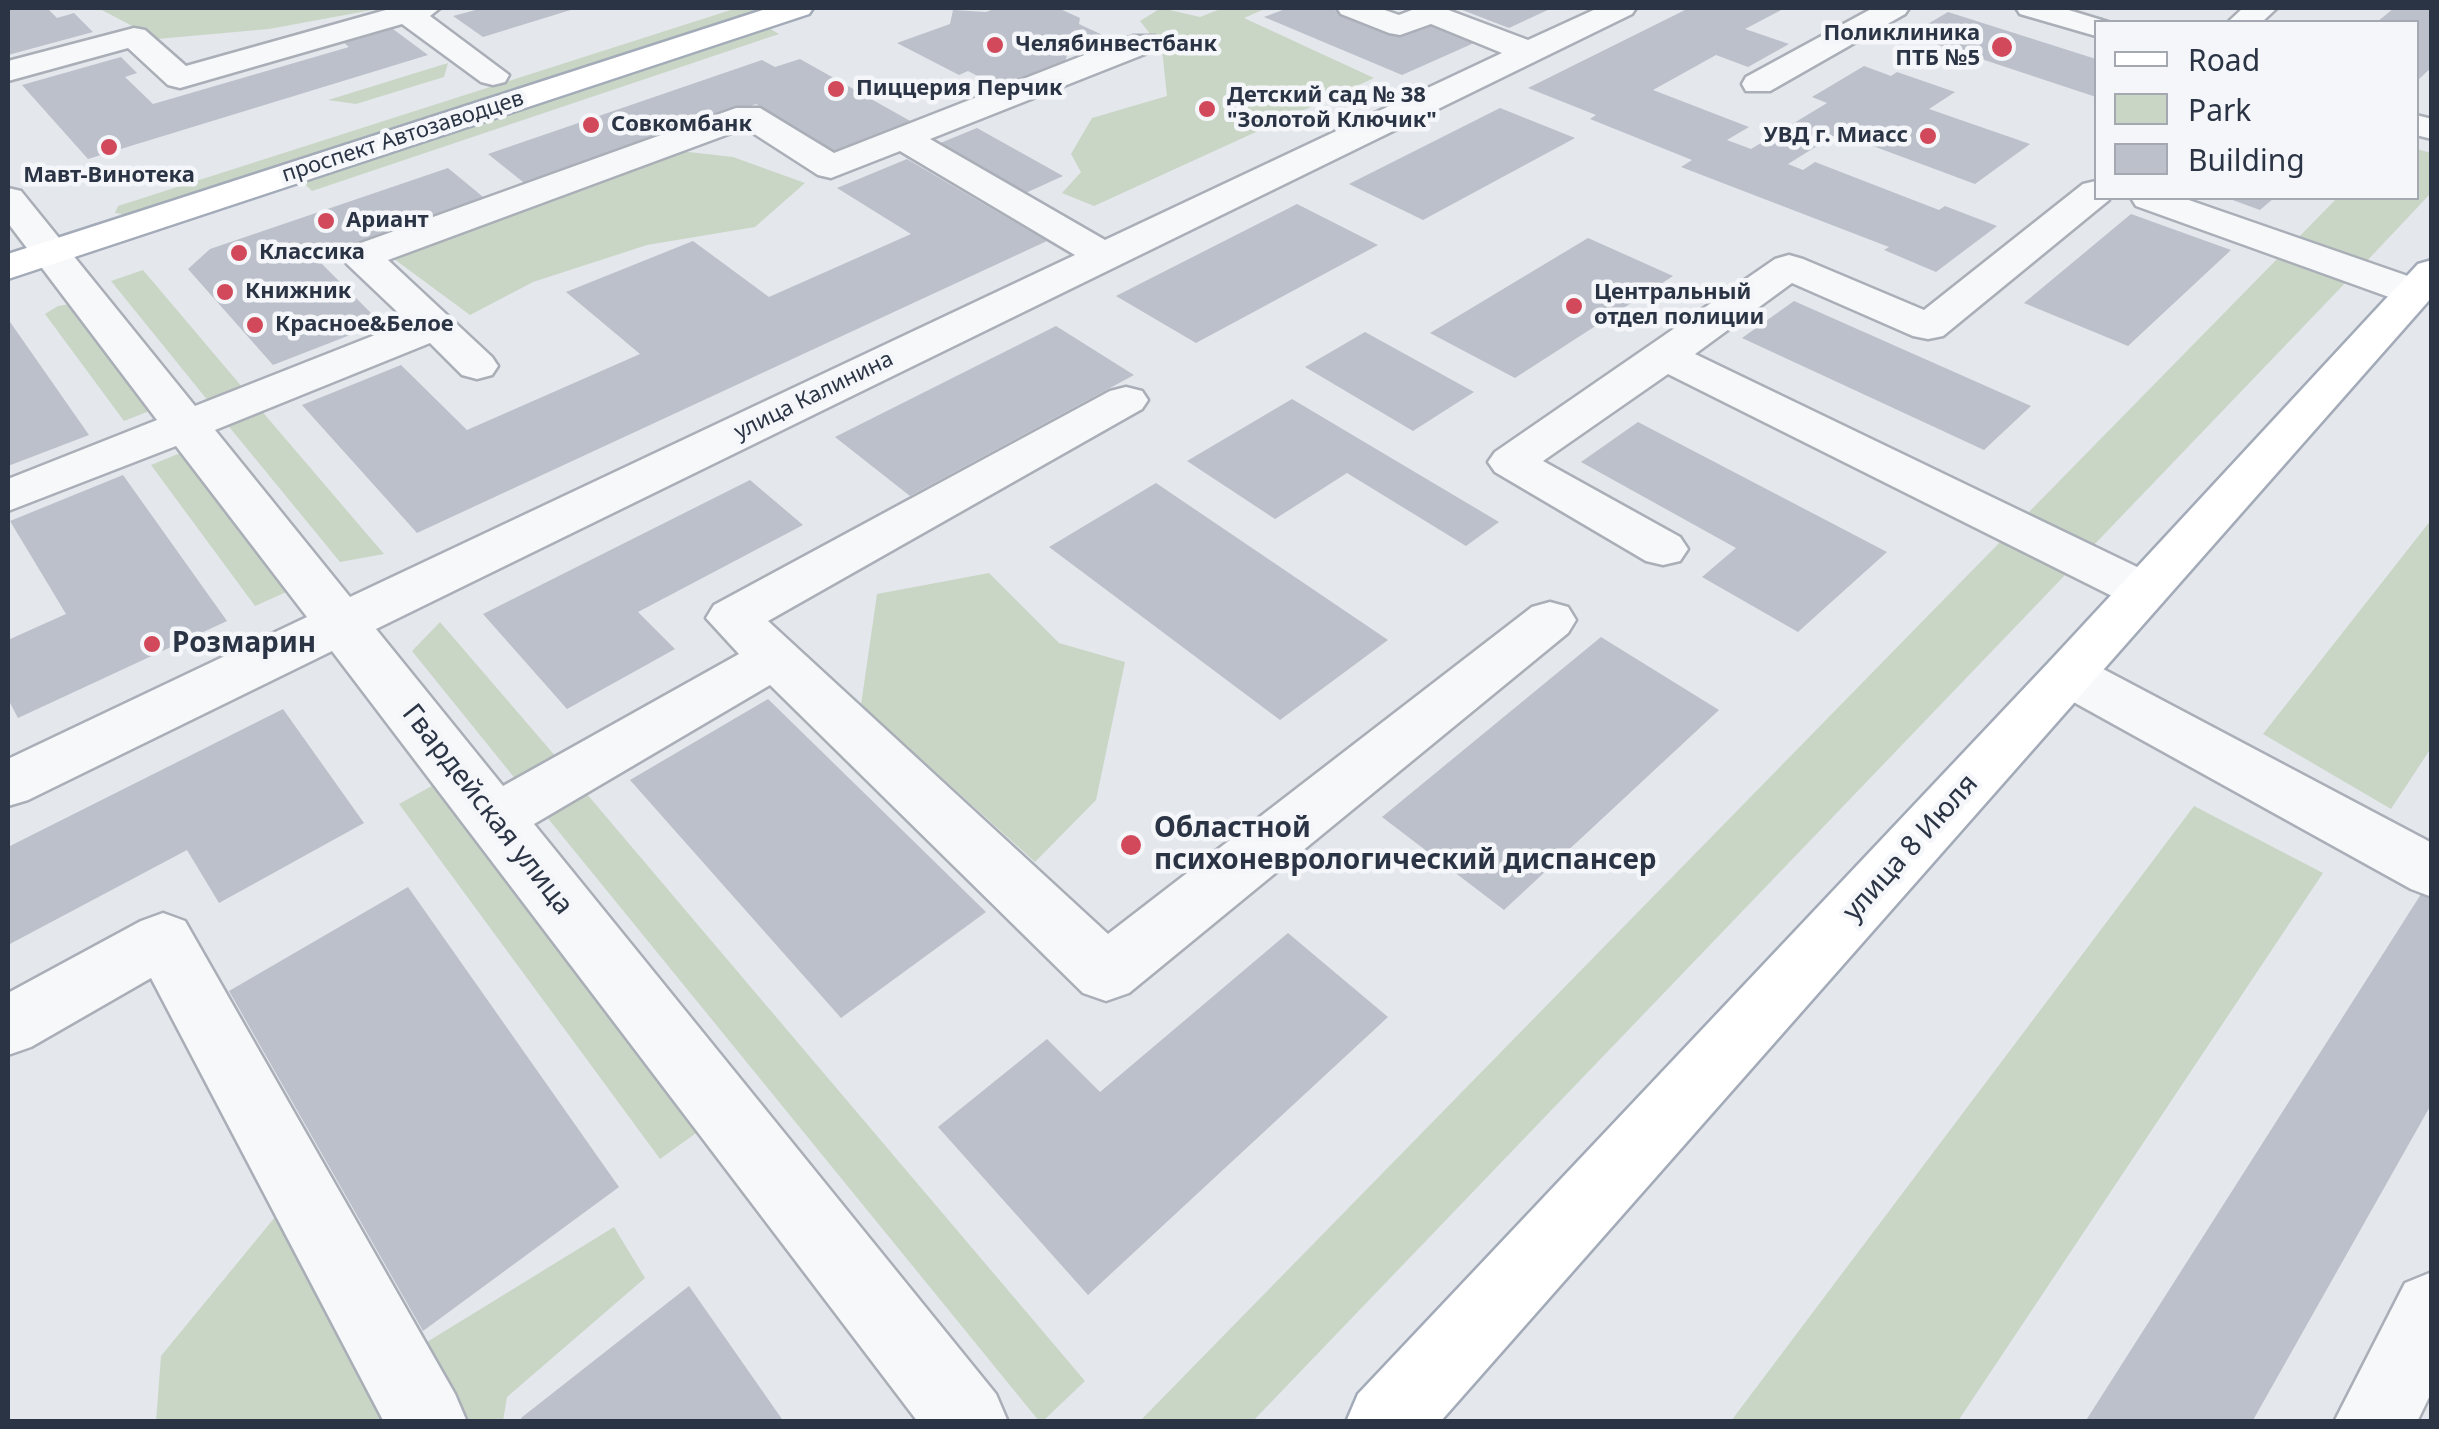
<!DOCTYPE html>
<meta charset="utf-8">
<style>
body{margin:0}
#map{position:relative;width:2439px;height:1429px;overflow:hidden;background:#e4e7ec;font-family:"Noto Sans",sans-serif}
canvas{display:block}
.frame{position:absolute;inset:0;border:10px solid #2b3445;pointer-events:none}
.legend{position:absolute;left:2094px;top:20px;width:325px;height:180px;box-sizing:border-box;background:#f4f6f9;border:2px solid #a4a8b1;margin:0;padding:12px 18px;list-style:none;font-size:30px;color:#2b3445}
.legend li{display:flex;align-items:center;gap:20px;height:50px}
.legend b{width:50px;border:2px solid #a4a8b1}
</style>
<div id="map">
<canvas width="2439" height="1429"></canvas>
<div class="frame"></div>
<ul class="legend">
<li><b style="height:12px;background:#fff"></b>Road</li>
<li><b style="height:28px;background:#c9d6c5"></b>Park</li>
<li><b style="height:28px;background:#bbc0ca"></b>Building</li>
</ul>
</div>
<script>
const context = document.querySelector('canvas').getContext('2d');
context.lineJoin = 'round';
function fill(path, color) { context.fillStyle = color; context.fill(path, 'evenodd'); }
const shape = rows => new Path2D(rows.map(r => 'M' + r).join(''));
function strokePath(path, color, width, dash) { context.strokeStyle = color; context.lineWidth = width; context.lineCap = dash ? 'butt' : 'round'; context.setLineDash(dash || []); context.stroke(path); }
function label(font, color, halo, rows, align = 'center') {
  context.font = font + ' "Noto Sans",sans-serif'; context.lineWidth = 9; context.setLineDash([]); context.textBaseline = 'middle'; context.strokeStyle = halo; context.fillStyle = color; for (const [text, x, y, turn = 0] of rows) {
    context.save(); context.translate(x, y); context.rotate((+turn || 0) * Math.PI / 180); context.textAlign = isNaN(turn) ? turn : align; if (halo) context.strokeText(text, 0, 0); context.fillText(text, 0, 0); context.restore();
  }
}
const green = shape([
 [98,8,383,8,269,29,157,39],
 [737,8,769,8,128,215,115,213,118,206],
 [1161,8,1200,17,1223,8,1267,8,1244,18,1374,78,1094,206,1062,193,1081,172,1071,154,1092,118,1167,96,1162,49,1140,21],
 [767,27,779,34,312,191,302,181],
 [448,63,444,77,356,104,328,100],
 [2417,149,2431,153,2431,193,2364,264,2296,240,2337,198,2416,198],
 [671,150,733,157,805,183,755,227,647,245,533,282,470,315,390,256],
 [2281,255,2349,279,2092,547,2026,515],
 [143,270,243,388,209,402,111,281],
 [76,303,157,408,124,421,45,314,58,306],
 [260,409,384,554,340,562,226,423],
 [185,451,293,589,255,606,151,465],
 [2431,520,2431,748,2391,809,2263,734],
 [2002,540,2068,572,1253,1421,1139,1422],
 [989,573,1059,643,1125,662,1096,800,1035,862,861,705,877,594],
 [440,622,557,758,517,781,412,651],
 [439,782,706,1126,660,1159,399,804],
 [586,793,1085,1381,1043,1421,1039,1421,546,816],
 [2194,806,2323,873,1958,1421,1731,1421],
 [312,1172,414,1350,614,1227,645,1278,507,1397,503,1421,156,1422,161,1356]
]);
const building = shape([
 [8,8,47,8,57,18,74,13,93,32,8,55],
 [483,8,577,8,483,37,453,16],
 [997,8,1058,8,1080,18,1079,24,1109,38,1068,53,1064,64,1001,88,968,71,959,75,897,43,950,24,953,10,986,12],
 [1288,8,1329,8,1395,34,1422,22,1474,43,1402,75,1264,17],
 [1457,8,1552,8,1509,28],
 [1689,8,1785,8,1745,29,1789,44,1748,67,1716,55,1653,90,1749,127,1727,140,1751,149,1827,103,1812,97,1864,66,1891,76,1897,72,1955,92,1929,109,2030,144,1975,184,1838,133,1788,164,1803,170,1815,162,1939,210,1945,206,1997,226,1936,272,1884,250,1889,247,1681,167,1692,160,1590,119,1596,115,1528,88],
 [2394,8,2432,8,2432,67,2419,79,2416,22,2377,22],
 [1948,12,2096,59,2096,97,1909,35],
 [393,29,428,55,88,159,22,85,121,57,137,73,125,77,153,104,349,47,344,43],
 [800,59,912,122,834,153,756,104,528,186,488,154,762,60,775,67],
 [1500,108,1575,138,1423,220,1349,184],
 [977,128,1063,176,1019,196,933,146],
 [907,159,1047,241,417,533,302,405,401,365,467,430,640,354,566,292,693,241,769,297,911,234,837,188],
 [448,168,488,201,319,261,381,323,273,365,188,269,210,249],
 [2227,198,2274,198,2260,210],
 [1297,204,1378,245,1196,343,1116,296],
 [2131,214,2231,250,2128,346,2024,303],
 [1588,238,1673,276,1515,378,1430,333],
 [1794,301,2031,406,1984,450,1742,338],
 [8,319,89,435,8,466],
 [1056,326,1134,375,910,496,835,437],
 [1365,332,1474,392,1413,431,1305,367],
 [1292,399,1499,522,1466,546,1347,473,1275,519,1187,461],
 [1638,422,1887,552,1798,632,1702,577,1736,548,1581,462],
 [123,475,227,621,18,718,8,699,8,640,66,614,10,521],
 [750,480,803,525,638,612,675,649,567,709,483,614],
 [1156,483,1388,640,1280,720,1049,547],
 [1601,637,1719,710,1504,910,1382,817],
 [768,699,986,912,841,1018,630,780],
 [283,709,364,823,219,903,187,850,8,945,8,847],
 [408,887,619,1187,423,1331,229,991],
 [2423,891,2432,896,2432,1103,2252,1422,2085,1422],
 [1288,933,1388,1017,1088,1295,938,1127,1047,1039,1100,1092],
 [689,1286,784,1422,523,1422,521,1418]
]);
const minor = shape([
 [393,8,440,8,430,16,509,75,505,82,493,85,481,82,402,24,180,88,168,85,128,48,8,81,8,61,134,28,145,30,186,66,393,8],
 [1337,8,1379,8,1399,15,1417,8,1443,8,1528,40,1598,8,1636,8,1632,14,376,629,503,786,739,654,706,618,714,605,1110,391,1126,387,1142,391,1148,400,1142,409,768,621,1108,934,1532,607,1550,602,1568,607,1576,620,1568,633,1129,993,1106,1001,1083,993,770,685,534,824,996,1394,1008,1422,918,1422,332,651,28,800,8,806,8,759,307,617,176,446,8,511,8,479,157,420,8,223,8,188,21,191,195,406,408,322,347,264,342,256,347,248,736,108,760,108,834,153,1133,36,1155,36,1160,43,1155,50,930,139,1105,240,1502,53,1431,24,1400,35,1389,33,1341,14,1337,8],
 [745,128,818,175,831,178,900,151,1075,255,350,597,215,430,430,343,462,375,477,379,492,375,498,366,492,357,388,260,745,128],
 [1873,8,1909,8,1905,14,1770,91,1746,91,1742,84,1746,77,1873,8],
 [2016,8,2062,8,2108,22,2096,22,2096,36,2020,14,2016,8],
 [2243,8,2277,8,2262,22,2228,22,2243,8],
 [2416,115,2432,119,2432,139,2416,135,2416,115],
 [2096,181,2096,198,2109,200,1943,336,1928,339,1913,336,1792,283,1695,354,2162,579,2169,591,2162,603,2144,608,2126,603,1668,374,1543,461,1680,537,1688,549,1680,561,1663,565,1646,561,1495,472,1488,462,1495,452,1775,259,1789,255,1803,259,1924,310,2083,184,2096,181],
 [2131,198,2183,198,2428,283,2432,296,2414,304,2400,301,2136,206,2131,198],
 [2069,656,2088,661,2432,843,2432,897,2411,889,2050,689,2042,675,2050,661,2069,656],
 [163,913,185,921,455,1394,467,1422,384,1422,151,978,31,1047,8,1055,8,993,141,921,163,913],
 [2432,1272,2432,1391,2417,1422,2334,1422,2405,1283,2432,1272]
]);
const major = shape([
 [769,8,813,8,809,14,8,279,8,254,769,8],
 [2432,260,2432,297,1440,1422,1346,1422,1358,1394,2050,661,2418,264,2432,260]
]);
const markers = [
 [995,45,10,"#d1495b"],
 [2002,47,12,"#d1495b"],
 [836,89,10,"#d1495b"],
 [1207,109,10,"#d1495b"],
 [591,125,10,"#d1495b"],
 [1928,136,10,"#d1495b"],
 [109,147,10,"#d1495b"],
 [326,221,10,"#d1495b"],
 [239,253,10,"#d1495b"],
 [225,292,10,"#d1495b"],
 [1574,306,10,"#d1495b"],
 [255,325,10,"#d1495b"],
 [152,644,10,"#d1495b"],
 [1131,845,12,"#d1495b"]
];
const farPoinames = [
 ["Поликлиника",1980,34,"right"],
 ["ПТБ №5",1980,59,"right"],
 ["Челябинвестбанк",1015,45],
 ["Пиццерия Перчик",856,89],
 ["Детский сад № 38",1227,96],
 ["\"Золотой Ключик\"",1227,121],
 ["Совкомбанк",611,125],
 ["УВД г. Миасс",1908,136,"right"],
 ["Мавт-Винотека",109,176,"center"],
 ["Ариант",346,221],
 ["Классика",259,253],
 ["Книжник",245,292],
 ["Центральный",1594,293],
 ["отдел полиции",1594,318],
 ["Красное&Белое",275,325]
];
const farStreetnames = [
 ["проспект Автозаводцев",403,137,-18],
 ["улица Калинина",814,396,-26]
];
const poiNames = [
 ["Розмарин",172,644],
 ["Областной",1154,829],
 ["психоневрологический диспансер",1154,861]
];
const streetNames = [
 ["Гвардейская улица",487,810,52],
 ["улица 8 Июля",1911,848,-48]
];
fill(green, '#c9d6c5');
fill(building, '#bbc0ca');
strokePath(minor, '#a9aeb7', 5);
strokePath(major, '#a3abb8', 5);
fill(minor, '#f7f8fa');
fill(major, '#fff');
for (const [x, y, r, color] of markers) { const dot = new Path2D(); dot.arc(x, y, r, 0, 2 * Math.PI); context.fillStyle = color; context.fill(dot); strokePath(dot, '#f4f6f9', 4); }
label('bold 22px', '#2b3445', '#f4f6f9', farPoinames, 'left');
label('22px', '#2b3445', '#f4f6f9', farStreetnames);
label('bold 28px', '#2b3445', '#f4f6f9', poiNames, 'left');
label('28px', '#2b3445', '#f4f6f9', streetNames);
</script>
